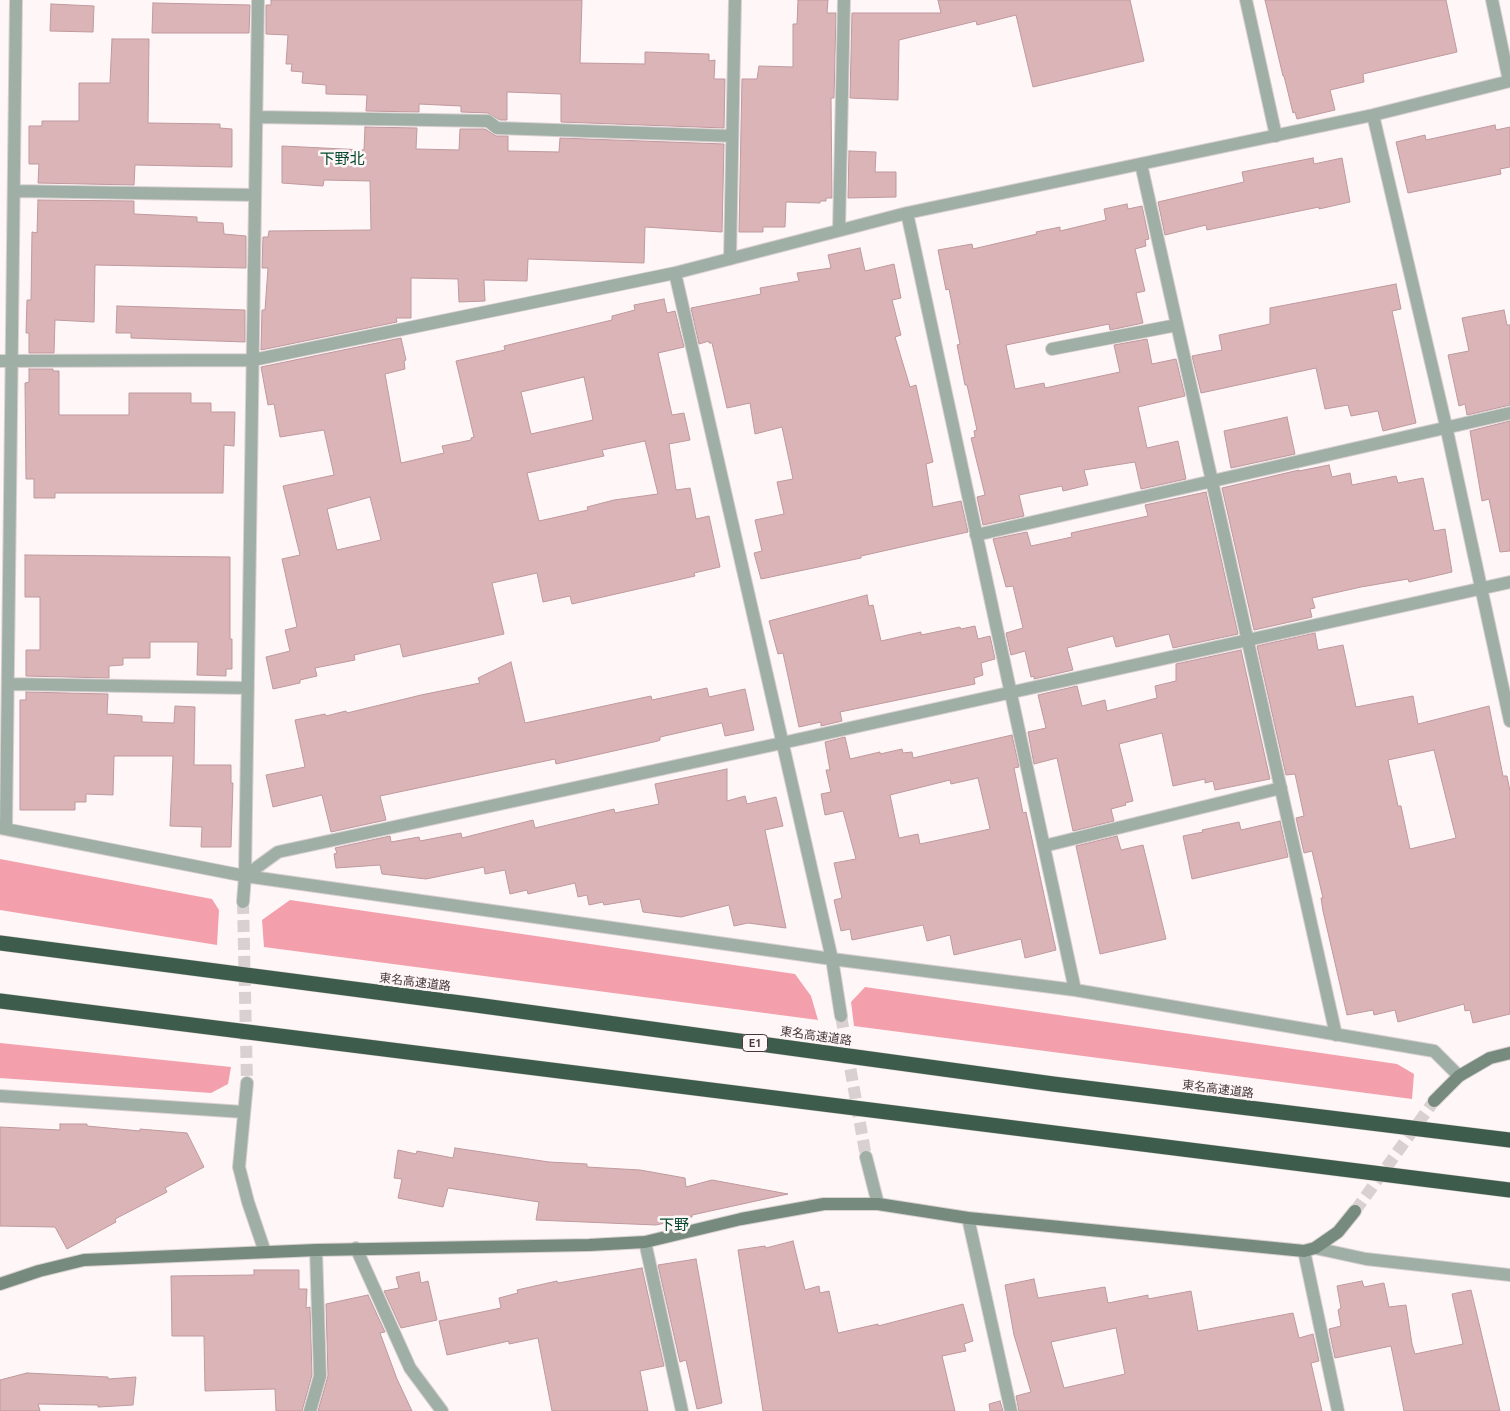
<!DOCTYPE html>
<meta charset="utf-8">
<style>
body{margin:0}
canvas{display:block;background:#fef6f7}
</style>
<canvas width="1510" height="1411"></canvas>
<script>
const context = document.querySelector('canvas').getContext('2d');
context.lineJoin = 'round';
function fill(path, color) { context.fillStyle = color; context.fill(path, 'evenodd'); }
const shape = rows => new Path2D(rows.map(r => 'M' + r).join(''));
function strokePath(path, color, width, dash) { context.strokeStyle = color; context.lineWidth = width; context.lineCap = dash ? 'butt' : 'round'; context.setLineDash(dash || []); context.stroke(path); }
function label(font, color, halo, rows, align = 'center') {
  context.font = font + ' Ubuntu,"Noto Sans JP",sans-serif'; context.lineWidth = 5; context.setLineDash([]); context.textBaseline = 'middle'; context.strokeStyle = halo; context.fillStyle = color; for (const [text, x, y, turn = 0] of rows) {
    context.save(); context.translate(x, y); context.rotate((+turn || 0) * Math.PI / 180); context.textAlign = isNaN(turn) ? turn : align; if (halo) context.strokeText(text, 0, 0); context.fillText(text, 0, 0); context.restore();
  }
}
const forest = shape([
 [0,859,212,899,219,910,217,945,0,910],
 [290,900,795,974,811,996,818,1020,264,947,262,920],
 [865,987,1397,1064,1414,1074,1412,1099,854,1026,851,1002],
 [0,1043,231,1067,228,1084,211,1093,0,1078]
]);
const building = shape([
 [271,0,582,0,580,63,645,64,645,52,709,54,709,61,715,60,714,79,725,79,724,128,561,122,561,94,507,92,507,120,500,120,488,113,461,112,461,106,419,104,419,112,366,111,367,95,326,94,326,85,302,83,303,72,291,71,292,64,286,64,288,35,266,34,266,5,271,5,271,0],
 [798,0,828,0,827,13,836,13,834,98,831,98,832,198,826,198,826,201,820,201,820,203,786,202,785,227,763,227,763,232,739,232,742,79,757,79,759,66,793,67,793,24,797,24,798,0],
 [938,0,1130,0,1144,61,1033,87,1016,15,977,25,976,21,899,40,898,100,850,98,852,13,941,13,938,0],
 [1265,0,1446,0,1457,52,1363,74,1364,82,1330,90,1335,110,1297,119,1295,112,1293,113,1284,76,1283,76,1265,0],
 [153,3,250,5,249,33,152,33,153,3],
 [51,4,94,6,93,32,50,31,51,4],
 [112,39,149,39,148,123,220,124,220,128,232,129,232,167,135,165,134,185,38,183,39,164,29,164,29,126,42,126,42,121,79,121,79,83,110,83,112,39],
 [1495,125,1496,130,1510,127,1510,167,1500,169,1501,174,1408,193,1396,142,1425,135,1426,140,1495,125],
 [365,127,417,128,416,149,459,150,460,129,485,129,496,136,508,136,508,151,559,152,560,138,724,144,722,232,645,227,644,263,528,259,527,281,484,280,485,301,459,302,458,279,411,278,411,318,396,318,397,322,261,350,262,310,265,310,268,268,262,268,263,237,268,237,269,231,371,230,370,181,324,180,323,186,282,183,282,146,364,150,365,127],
 [849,151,876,152,875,172,896,172,896,197,848,198,849,151],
 [1313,158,1314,164,1342,158,1350,202,1319,209,1319,207,1207,230,1206,225,1165,235,1158,202,1244,182,1242,172,1313,158],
 [38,200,134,201,134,214,197,217,197,222,223,223,224,234,246,236,246,268,95,265,94,322,55,320,54,353,29,353,29,333,26,333,27,300,31,300,32,232,37,233,38,200],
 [1127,204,1128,209,1142,206,1149,239,1145,240,1146,246,1135,249,1145,291,1136,293,1143,323,1110,330,1109,324,1006,345,1015,389,1044,383,1045,388,1120,372,1114,345,1147,339,1152,364,1176,359,1185,396,1138,407,1147,448,1178,441,1186,479,1141,489,1135,462,1084,470,1088,485,1063,491,1062,486,1019,495,1024,516,983,525,977,497,985,495,971,438,975,437,974,431,977,430,967,385,965,385,957,345,960,344,949,289,946,290,938,250,972,244,973,249,1037,234,1036,232,1060,227,1060,231,1106,220,1104,209,1127,204],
 [860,248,865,271,894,264,901,298,892,300,901,335,895,337,910,387,916,385,933,462,926,464,933,507,961,501,968,532,861,556,861,558,761,579,754,553,762,551,755,520,784,514,777,482,793,479,782,427,755,434,750,403,727,408,712,343,709,343,709,341,699,344,691,308,761,294,760,288,799,281,797,273,831,268,828,255,860,248],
 [1396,284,1401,309,1392,311,1416,423,1383,431,1378,411,1351,416,1348,405,1325,409,1316,368,1201,393,1192,356,1222,350,1219,335,1270,324,1270,308,1396,284],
 [664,299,667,313,675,311,684,347,658,353,672,415,684,413,690,440,669,444,676,490,690,488,696,519,709,516,720,567,694,573,695,576,572,604,570,596,543,602,537,573,492,583,504,634,403,657,400,644,354,655,355,660,315,668,317,676,300,680,300,683,273,689,266,657,290,651,285,630,297,627,282,559,300,555,283,486,334,475,324,430,280,437,274,404,268,405,261,367,401,338,406,360,404,361,405,369,385,374,401,463,444,453,442,446,471,440,471,438,474,437,456,361,505,350,504,346,612,320,612,316,635,310,634,305,664,299],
 [584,377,593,420,531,434,521,392,584,377],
 [645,441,658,494,614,500,587,507,588,510,539,521,527,473,604,456,602,450,645,441],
 [370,497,381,540,337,550,327,509,370,497],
 [117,306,245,310,245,342,131,338,131,333,116,333,117,306],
 [1504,310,1507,325,1510,325,1510,405,1467,415,1465,404,1459,406,1448,355,1469,351,1462,318,1504,310],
 [29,369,53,369,53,371,59,371,59,414,60,415,129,415,129,393,191,393,191,403,211,403,211,412,235,412,234,446,224,445,223,493,55,493,55,498,34,498,34,479,26,479,25,383,29,382,29,369],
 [1287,417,1295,454,1231,468,1224,431,1287,417],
 [1510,421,1510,551,1500,552,1489,499,1482,501,1470,431,1510,421],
 [1329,465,1332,477,1350,473,1352,485,1396,476,1398,483,1423,478,1434,531,1445,529,1452,572,1409,582,1408,579,1361,587,1312,598,1315,608,1310,609,1312,617,1254,630,1222,488,1299,470,1299,471,1329,465],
 [1206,492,1238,634,1173,648,1169,634,1116,647,1113,636,1067,648,1073,670,1034,679,1034,676,1031,677,1025,651,1011,655,1006,633,1023,628,1013,586,1006,587,993,539,1027,532,1031,546,1072,537,1071,533,1148,516,1145,505,1206,492],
 [25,555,230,557,230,639,232,639,232,669,226,669,226,676,197,675,198,642,150,642,150,658,123,658,123,665,109,666,109,678,26,676,26,650,40,650,40,597,25,597,25,555],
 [867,595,869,606,873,605,881,641,921,632,921,635,960,627,961,629,975,626,978,639,990,636,995,659,981,663,983,675,974,678,975,684,840,712,842,721,821,726,821,722,799,727,783,653,778,654,769,621,867,595],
 [1315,633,1318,650,1343,645,1356,707,1413,696,1418,724,1489,706,1503,776,1507,776,1510,791,1510,1014,1473,1023,1470,1010,1465,1011,1464,1004,1398,1022,1395,1010,1374,1015,1373,1010,1347,1015,1323,911,1321,898,1323,898,1312,851,1304,853,1296,818,1304,816,1295,774,1286,775,1257,646,1315,633],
 [1434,750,1456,838,1410,849,1401,806,1398,806,1388,760,1434,750],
 [1241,650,1270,779,1215,790,1213,781,1205,783,1205,779,1173,786,1162,733,1119,744,1133,801,1125,803,1126,805,1111,809,1114,821,1073,831,1057,758,1034,764,1028,732,1046,728,1038,695,1077,686,1082,706,1105,700,1107,711,1157,698,1155,686,1176,681,1176,664,1241,650],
 [511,662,525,723,651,696,652,700,707,688,709,697,745,689,754,730,725,736,722,723,660,737,660,740,658,741,556,764,555,759,380,796,386,820,331,832,322,795,273,807,266,775,305,767,295,720,325,714,326,716,346,711,347,713,421,695,480,683,478,678,511,662],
 [26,692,108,694,107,714,142,716,142,722,174,723,175,706,195,707,194,765,231,765,231,783,233,783,231,847,201,847,202,827,170,826,173,756,114,756,113,795,86,794,86,802,75,802,75,810,20,810,20,700,26,700,26,692],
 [1012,735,1019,767,1014,768,1023,813,1026,812,1056,950,1025,958,1021,939,954,955,950,935,927,941,923,925,852,940,850,929,841,931,834,900,842,898,834,863,856,859,843,811,825,815,821,794,831,792,826,770,830,770,825,742,845,737,850,759,880,752,880,754,902,749,903,753,912,752,913,758,1012,735],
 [978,778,990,829,920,844,918,834,899,838,890,795,950,780,951,784,978,778],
 [727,769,727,801,745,796,747,804,776,797,783,826,765,830,786,928,748,923,734,926,729,905,681,917,643,912,640,899,604,905,603,902,589,905,587,895,578,897,575,883,528,894,527,890,510,894,505,870,485,874,484,867,426,879,382,874,380,865,336,868,334,854,337,853,335,848,390,836,391,842,419,837,420,841,461,833,462,838,533,820,535,828,614,809,615,813,659,804,655,784,727,769],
 [1280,821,1288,857,1192,879,1183,836,1203,832,1202,830,1239,822,1241,830,1280,821],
 [1117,836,1121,850,1143,845,1166,939,1100,954,1076,846,1117,836],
 [60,1124,87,1124,87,1126,140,1131,140,1129,187,1133,204,1167,165,1188,167,1192,115,1219,116,1222,67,1249,55,1227,0,1226,0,1127,60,1130,60,1124],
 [455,1148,549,1162,587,1164,587,1167,640,1170,685,1178,686,1187,712,1180,788,1194,692,1215,692,1217,656,1225,536,1220,539,1202,448,1188,443,1207,398,1198,402,1179,394,1178,398,1150,416,1154,417,1151,453,1158,455,1148],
 [793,1241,805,1290,819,1286,820,1293,829,1291,838,1333,878,1324,878,1326,963,1304,973,1341,964,1344,966,1351,942,1356,955,1411,763,1411,738,1250,765,1246,766,1248,793,1241],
 [696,1259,722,1403,697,1409,686,1360,680,1362,658,1265,696,1259],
 [642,1268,664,1366,640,1371,648,1411,552,1411,538,1338,509,1344,509,1341,447,1355,439,1321,501,1308,499,1298,518,1293,517,1290,557,1281,558,1283,642,1268],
 [254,1270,299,1270,299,1289,307,1289,306,1308,310,1307,312,1375,302,1411,276,1411,275,1389,205,1391,204,1336,172,1336,171,1276,254,1275,254,1270],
 [419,1272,421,1283,428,1281,437,1320,401,1328,384,1291,399,1288,396,1277,419,1272],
 [1034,1279,1038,1298,1105,1287,1108,1303,1148,1295,1148,1299,1191,1291,1198,1331,1293,1313,1299,1338,1313,1334,1319,1361,1311,1363,1322,1411,1019,1411,1016,1396,1031,1392,1014,1335,1005,1285,1034,1279],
 [1116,1328,1125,1374,1064,1388,1051,1342,1116,1328],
 [1362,1281,1364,1287,1384,1283,1389,1307,1406,1305,1412,1344,1415,1354,1463,1344,1452,1294,1471,1290,1500,1411,1404,1411,1391,1346,1335,1358,1329,1329,1341,1326,1338,1310,1341,1308,1337,1286,1362,1281],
 [368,1295,385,1332,380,1333,397,1379,412,1411,318,1411,328,1376,326,1304,368,1295],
 [27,1373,108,1377,108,1379,136,1377,133,1405,98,1407,98,1405,38,1404,40,1411,0,1411,0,1380,27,1373],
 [1000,1401,1003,1411,990,1411,989,1404,1000,1401]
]);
const streetTunnel = shape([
 [243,902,247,1083],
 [841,1016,866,1157]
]);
const secondaryTunnel = shape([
 [1355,1211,1434,1101]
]);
const street = shape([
 [1246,0,1276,136],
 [1492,0,1509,81],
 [1373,115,1446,426,1510,721],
 [257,117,488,121,497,128,732,136],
 [1141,164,1336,1035],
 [14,191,255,195],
 [907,213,1075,990],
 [839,230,844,0],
 [730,259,735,0],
 [675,273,832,959,841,1016],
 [1052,349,1177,325],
 [0,361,253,360,675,273,907,213,1373,115,1510,81],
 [976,535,1510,413],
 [9,684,248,688],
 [0,828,245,876,832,959,1075,990,1434,1051,1459,1076],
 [6,829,16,0],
 [1044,846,1281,788],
 [245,876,278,852,782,743,1510,582],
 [243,902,245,876,258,0],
 [247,1083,239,1167,248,1202,265,1252],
 [0,1096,244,1112],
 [866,1157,878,1204],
 [968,1218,1011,1411],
 [645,1242,682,1411],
 [356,1248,410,1368,442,1411],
 [1315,1248,1366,1259,1510,1275],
 [1304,1251,1338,1411],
 [310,1411,320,1376,316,1250]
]);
const secondary = shape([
 [1434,1101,1459,1076,1490,1058,1510,1053],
 [0,1284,39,1271,84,1260,316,1250,589,1245,645,1242,741,1219,824,1204,878,1204,968,1218,1304,1251,1315,1248,1338,1232,1355,1211]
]);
const highway = shape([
 [0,943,476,1005,1053,1084,1510,1140],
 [0,1001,1510,1190]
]);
const shields = [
 [755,1043,25]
];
const shieldNames = [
 ["E1",755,1043]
];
const streetNames = [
 ["東名高速道路",415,982,7],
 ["東名高速道路",816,1036,8],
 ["東名高速道路",1218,1089,7]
];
const quarterNames = [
 ["下野北",342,159],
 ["下野",674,1225]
];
fill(forest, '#f3a0ac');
fill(building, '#dbb4b8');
strokePath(building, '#bf999d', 1);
strokePath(streetTunnel, '#d9d0d1', 12, [12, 6]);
strokePath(secondaryTunnel, '#d9d0d1', 12, [12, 6]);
strokePath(street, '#d9d0d1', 14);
strokePath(secondary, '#d9d0d1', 14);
strokePath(highway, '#d9d0d1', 16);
strokePath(street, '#a0afa6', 12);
strokePath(secondary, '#768b7e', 12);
strokePath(highway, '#3e5c4b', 15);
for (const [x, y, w] of shields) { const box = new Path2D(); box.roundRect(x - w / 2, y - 8.5, w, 17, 4); context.fillStyle = '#fef6f7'; context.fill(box); strokePath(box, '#473739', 1); }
label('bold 11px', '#473739', null, shieldNames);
label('12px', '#473739', '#fef6f7', streetNames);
label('15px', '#03482c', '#fef6f7', quarterNames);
</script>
